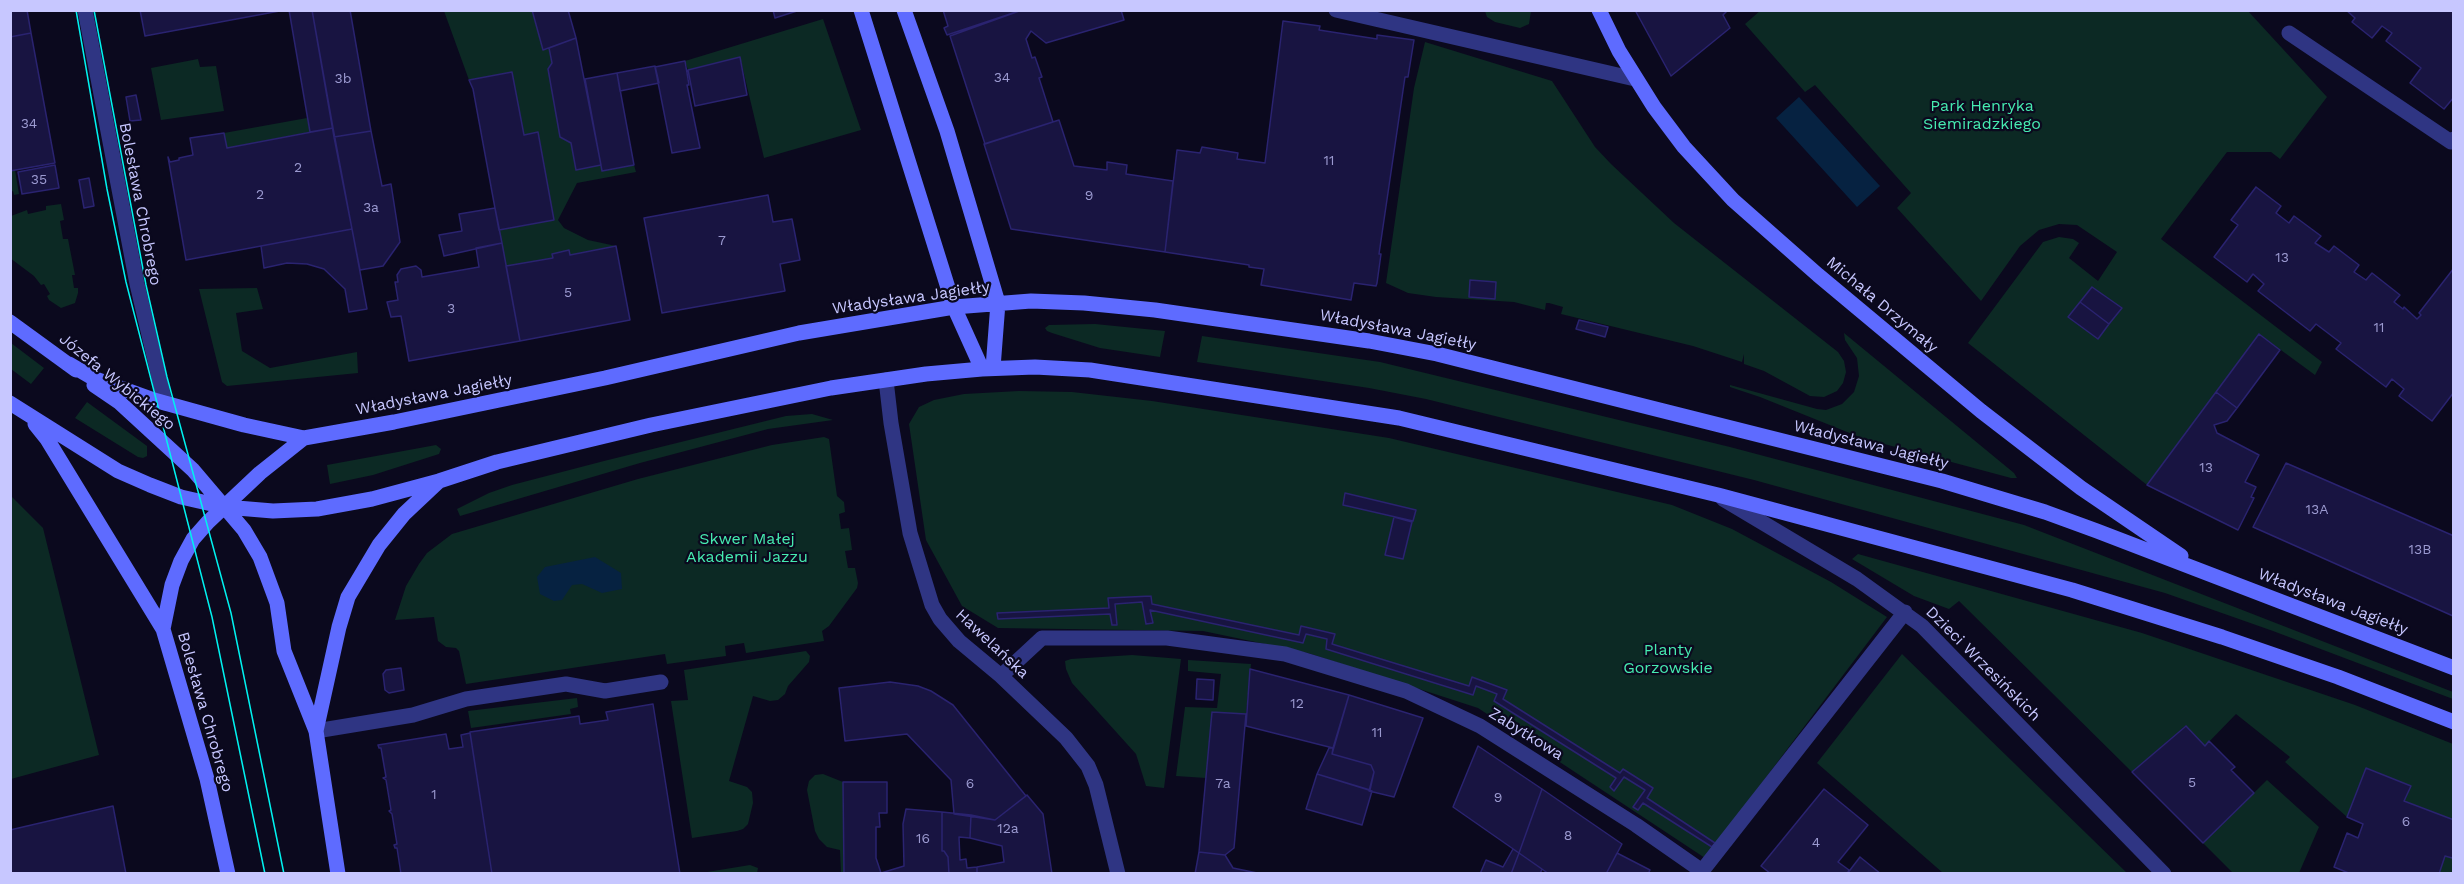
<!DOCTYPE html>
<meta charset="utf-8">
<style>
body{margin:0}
#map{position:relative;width:2464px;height:884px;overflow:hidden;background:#0b091e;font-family:"Work Sans",sans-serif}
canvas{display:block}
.frame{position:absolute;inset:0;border:12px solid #c7c7ff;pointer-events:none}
</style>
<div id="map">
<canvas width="2464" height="884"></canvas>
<div class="frame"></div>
</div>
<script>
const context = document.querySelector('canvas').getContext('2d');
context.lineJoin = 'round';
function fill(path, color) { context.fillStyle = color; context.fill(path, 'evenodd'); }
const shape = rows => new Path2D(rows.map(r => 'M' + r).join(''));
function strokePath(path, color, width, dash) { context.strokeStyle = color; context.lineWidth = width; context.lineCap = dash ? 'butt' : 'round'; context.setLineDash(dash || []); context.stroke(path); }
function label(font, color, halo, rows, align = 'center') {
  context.font = font + ' "Work Sans",sans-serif'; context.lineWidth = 4.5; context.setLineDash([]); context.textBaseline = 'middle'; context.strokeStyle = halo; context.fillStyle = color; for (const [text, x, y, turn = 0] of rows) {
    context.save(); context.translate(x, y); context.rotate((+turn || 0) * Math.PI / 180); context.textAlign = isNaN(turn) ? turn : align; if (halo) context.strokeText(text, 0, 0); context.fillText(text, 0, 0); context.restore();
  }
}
const green = shape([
 [1761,10,2248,11,2327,97,2280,159,2271,152,2227,152,2161,239,2322,362,2315,375,2259,334,2147,485,1968,343,2043,242,2059,237,2073,239,2079,243,2069,258,2098,281,2117,252,2077,225,2059,224,2039,230,2020,246,1981,301,1897,208,1911,193,1815,85,1805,92,1745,24],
 [444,11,532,11,543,50,549,49,552,63,548,69,560,137,571,143,576,169,601,165,603,171,634,165,636,172,577,183,558,220,564,228,588,240,616,246,570,255,569,251,552,254,553,258,506,266,499,230,554,220,538,132,524,135,512,72,469,80],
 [1485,11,1485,10,1531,11,1529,24,1520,28,1495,22,1487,17],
 [823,19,861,130,764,158,740,57,688,70,685,61],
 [1425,42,1552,81,1595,147,1611,164,1674,223,1838,352,1844,361,1846,372,1843,383,1837,391,1824,397,1810,396,1764,371,1744,364,1744,354,1742,362,1693,346,1561,314,1563,307,1549,303,1546,303,1545,310,1514,302,1436,297,1408,293,1386,283,1414,88],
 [198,59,200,67,216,66,224,111,161,120,151,68],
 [307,118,310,132,227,148,224,133],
 [15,170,19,194,14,195,13,191,11,192,10,171],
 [61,204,64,220,60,221,63,239,68,239,75,275,72,275,74,288,78,288,78,293,75,303,61,308,49,300,47,296,50,294,44,284,41,285,34,276,10,258,11,216,27,210,28,214,46,210,46,206],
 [257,288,263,309,236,313,242,351,270,368,357,352,358,373,227,386,222,382,199,289],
 [1095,324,1165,331,1160,357,1100,348,1052,333,1047,331,1045,328,1049,325],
 [1844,333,2014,473,2017,478,2011,478,1862,438,1760,397,1730,387,1730,385,1817,409,1826,410,1842,404,1854,392,1859,376,1857,358,1845,340],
 [1202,336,1380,362,1730,447,2024,525,2453,692,2453,699,2273,631,2165,593,1754,480,1426,399,1369,388,1197,362],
 [11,343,44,368,31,384,11,369],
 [1019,391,1072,392,1152,401,1389,438,1672,505,1732,529,1831,582,1887,617,1705,858,1478,708,1308,653,1203,631,998,628,962,606,926,540,909,424,919,407,934,400,964,394],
 [87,402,147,446,147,456,143,458,138,457,75,418],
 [812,414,833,420,768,429,640,463,460,516,457,509,489,493,512,485,604,461,786,416],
 [824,437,829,439,837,496,844,502,845,512,839,514,841,529,849,528,852,550,845,551,848,568,855,568,858,583,857,588,829,626,822,631,824,641,746,653,744,643,725,646,726,656,667,664,665,654,466,684,459,651,456,648,446,647,438,641,434,617,395,620,406,586,419,564,427,553,452,534,638,479,772,445],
 [436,445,441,449,439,454,373,475,330,484,327,465],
 [10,495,43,528,99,755,11,779],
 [1858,554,2142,633,2355,705,2453,744,2453,820,2404,801,2410,786,2367,768,2347,817,2285,762,2290,757,2236,714,2205,746,2185,726,2132,772,1959,601,1949,609,1914,596,1852,559],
 [806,651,810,656,809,662,788,686,785,694,778,700,770,701,753,696,729,781,747,787,752,792,753,803,748,824,743,829,737,831,692,838,671,701,688,700,684,670],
 [1902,654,2127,873,1943,873,1817,763],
 [1132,655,1181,659,1164,788,1146,786,1136,754,1072,683,1066,669,1065,661,1071,659],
 [1188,660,1251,664,1246,714,1212,712,1206,778,1176,776,1185,707,1217,708,1221,674,1188,671],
 [577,698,578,707,570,709,571,714,471,728,468,711],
 [823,774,843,782,844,873,841,873,840,850,827,847,819,839,815,831,807,790,809,781,815,775],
 [2267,780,2319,827,2299,873,2233,873,2203,843],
 [2453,854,2453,873,2439,874,2445,856,2452,858],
 [750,865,758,868,757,873,701,873]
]);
const water = shape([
 [1799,97,1880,186,1857,207,1776,118],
 [595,557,621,573,622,589,602,593,582,584,572,585,562,600,554,601,540,594,537,577,545,567]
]);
const building = shape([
 [10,10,27,10,31,33,10,37,10,10],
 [140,10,285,10,145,36,140,10],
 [289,10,312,10,333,128,310,132,289,10],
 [312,10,350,10,371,131,334,137,312,10],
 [532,10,568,10,576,38,543,50,532,10],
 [773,10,800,10,775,18,773,10],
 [943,10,1022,10,947,35,944,28,948,26,943,10],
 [1022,10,1121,10,1124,20,1046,43,1031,31,1026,39,1032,58,1035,57,1042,77,1039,78,1053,122,985,144,950,36,1022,10],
 [1635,10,1728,10,1723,15,1730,28,1671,76,1635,10],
 [2346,10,2454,10,2454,97,2444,109,2410,83,2421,68,2386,41,2392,33,2382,26,2372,38,2352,22,2355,18,2346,10],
 [1283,21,1320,26,1319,30,1377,39,1377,35,1414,40,1408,77,1405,77,1379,254,1381,254,1377,283,1376,286,1354,283,1351,300,1261,285,1264,269,1249,267,1249,265,1165,252,1177,150,1200,153,1202,147,1238,153,1237,159,1265,163,1283,21],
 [31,33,55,163,10,171,10,37,31,33],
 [576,38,601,165,576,170,571,143,560,137,548,69,552,63,549,48,576,38],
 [740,57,747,95,695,106,688,70,740,57],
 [685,61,689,85,687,85,700,148,672,153,655,67,685,61],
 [655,66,659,83,620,91,617,73,655,66],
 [512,72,524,135,538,132,554,220,499,230,473,89,469,80,512,72],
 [617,73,634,165,602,171,585,79,617,73],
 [136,95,141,120,130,121,126,97,136,95],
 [1059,120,1074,166,1107,170,1107,162,1127,165,1126,174,1173,181,1165,252,1011,229,984,144,1059,120],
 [333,128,352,229,186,260,168,157,170,162,179,160,179,158,193,155,190,138,224,133,227,148,333,128],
 [371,131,382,186,391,184,400,242,383,266,360,270,334,137,371,131],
 [55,165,59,188,22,194,18,172,55,165],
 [89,178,94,206,84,208,79,180,89,178],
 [2256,187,2281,206,2276,213,2289,223,2294,216,2321,236,2315,243,2329,252,2334,246,2359,265,2354,272,2366,280,2372,273,2400,295,2394,302,2403,309,2404,307,2417,319,2421,315,2419,313,2454,268,2454,392,2432,421,2399,396,2404,389,2392,379,2386,387,2336,349,2341,343,2316,324,2310,331,2258,291,2264,284,2253,274,2247,282,2214,257,2238,225,2231,220,2256,187],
 [768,195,773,222,792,219,800,260,780,264,785,291,662,313,644,218,768,195],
 [495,208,502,243,444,256,439,235,462,231,459,214,495,208],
 [352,229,367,309,349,312,345,289,324,269,307,264,287,263,264,268,261,246,352,229],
 [502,243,520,341,409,361,401,316,391,317,387,302,398,300,395,282,398,282,397,275,401,269,416,266,421,270,422,277,479,267,476,248,502,243],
 [616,246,630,320,520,341,506,266,553,258,552,254,569,250,570,255,616,246],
 [1470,280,1496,282,1495,299,1469,297,1470,280],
 [2092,287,2122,308,2109,324,2080,302,2092,287],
 [2080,302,2109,324,2098,339,2068,317,2080,302],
 [1579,320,1608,327,1605,337,1576,329,1579,320],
 [2259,334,2280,350,2237,408,2216,392,2259,334],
 [2216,392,2237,408,2227,421,2214,425,2217,433,2259,455,2245,482,2256,487,2251,497,2254,498,2238,530,2147,485,2216,392],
 [2286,463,2454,536,2453,616,2253,527,2286,463],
 [1345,493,1416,510,1413,521,1343,505,1345,493],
 [1394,517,1412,522,1403,559,1385,555,1394,517],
 [1151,596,1152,604,1299,635,1301,626,1335,634,1332,644,1469,686,1472,677,1507,690,1503,699,1620,773,1623,769,1653,788,1647,798,1715,843,1712,847,1643,803,1638,810,1633,807,1645,790,1624,777,1614,791,1610,787,1616,778,1494,701,1497,694,1476,686,1473,695,1326,649,1327,639,1306,634,1303,643,1150,610,1153,623,1146,624,1142,602,1115,604,1117,625,1112,625,1110,614,998,619,997,613,1109,608,1108,598,1151,596],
 [401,668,404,690,389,693,385,690,383,674,386,670,401,668],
 [1250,669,1349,695,1333,748,1246,726,1250,669],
 [1197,679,1214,680,1213,700,1196,699,1197,679],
 [890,682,918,686,931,691,953,705,1026,796,995,820,954,814,951,780,907,734,845,741,839,688,890,682],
 [1349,695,1423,718,1394,797,1369,791,1374,772,1371,765,1332,754,1349,695],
 [653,704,680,874,492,874,470,732,579,716,580,724,608,720,606,712,653,704],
 [1212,712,1246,714,1234,848,1225,855,1199,852,1212,712],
 [2186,726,2205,746,2209,741,2235,767,2231,770,2254,793,2203,843,2132,772,2186,726],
 [470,733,492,874,401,874,397,848,395,848,394,845,397,844,392,814,389,811,391,810,386,780,383,778,386,777,381,748,379,748,378,745,446,734,449,749,463,747,461,735,470,733],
 [1478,746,1542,789,1519,853,1453,807,1478,746],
 [1329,748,1333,748,1332,754,1371,765,1374,772,1370,790,1317,774,1329,748],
 [2366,768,2411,786,2404,801,2454,820,2454,854,2452,858,2445,856,2439,874,2351,874,2334,867,2347,833,2358,838,2363,824,2347,817,2366,768],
 [1317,774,1372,791,1362,825,1306,809,1317,774],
 [843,782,887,782,887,813,879,813,880,827,876,827,876,858,881,873,904,866,903,824,906,809,942,812,942,851,944,851,948,857,949,874,844,874,843,782],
 [1542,789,1622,844,1606,874,1549,874,1519,853,1542,789],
 [1824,789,1868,825,1838,862,1849,870,1847,874,1771,874,1761,866,1824,789],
 [1027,795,1043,814,1052,874,977,874,977,867,1004,862,1002,846,970,838,971,815,995,820,1027,795],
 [113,806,126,874,10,874,10,830,113,806],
 [942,812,971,815,970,838,959,837,960,860,966,859,967,868,977,867,977,874,949,874,948,857,944,851,942,851,942,812],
 [1513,849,1519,853,1511,874,1480,874,1486,860,1503,867,1513,849],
 [1199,852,1225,855,1233,868,1262,874,1195,874,1199,852],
 [1519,853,1542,869,1540,874,1511,874,1519,853],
 [1617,853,1650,870,1648,874,1606,874,1617,853],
 [1860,857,1881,874,1847,874,1860,857]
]);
const lane = shape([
 [1336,10,1635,79],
 [2289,33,2451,142,2454,139],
 [316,731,413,715,466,699,566,684,605,691,661,682]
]);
const street = shape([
 [85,10,137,284,165,403],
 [886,380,891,423,910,533,932,605,940,619,959,641,1001,676,1066,738,1088,766,1096,785,1118,874],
 [1723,499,1857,579,1922,626,2164,874],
 [1001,676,1042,638,1167,638,1285,654,1406,691,1480,726,1636,825,1702,871,1905,612]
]);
const secondary = shape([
 [861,10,954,307,982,369],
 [904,10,947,131,998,303,993,368],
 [1599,10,1619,51,1654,107,1684,147,1733,200,1818,275,1981,411,2081,488,2181,556],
 [10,322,76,370],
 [69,364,93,378,154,400,244,425,304,438,394,422,605,378,799,333,954,307,1031,301,1084,303,1155,310,1369,341,1437,354,1942,481,2045,512,2097,531,2454,668],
 [94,385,119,402,193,470,244,530,260,557,277,603,284,651,316,731,338,874],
 [10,403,118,471,150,485,181,497,225,507,273,511,317,509,372,499,439,481,497,462,651,425,831,388,926,374,982,369,1035,367,1090,370,1399,418,1718,495,2072,590,2222,637,2338,677,2454,722],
 [35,424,47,439,163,629,207,779,228,874],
 [163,629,172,585,181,561,193,539,208,522,260,473,304,438],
 [316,731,339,627,348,597,379,545,404,514,438,482]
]);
const tram = shape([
 [76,10,107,189,126,282,212,617,265,874],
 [94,10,146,285,167,377,231,613,284,874]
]);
const numberNames = [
 ["34",1002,78],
 ["3b",343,79],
 ["34",29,124],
 ["11",1329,161],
 ["2",298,168],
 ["35",39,180],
 ["2",260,195],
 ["9",1089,196],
 ["3a",371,208],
 ["7",722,241],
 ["13",2282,258],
 ["5",568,293],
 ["3",451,309],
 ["11",2379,328],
 ["13",2206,468],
 ["13A",2317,510],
 ["13B",2420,550],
 ["12",1297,704],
 ["11",1377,733],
 ["5",2192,783],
 ["6",970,784],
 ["7a",1223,784],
 ["1",434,795],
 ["9",1498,798],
 ["6",2406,822],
 ["12a",1008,829],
 ["8",1568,836],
 ["16",923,839],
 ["4",1816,843]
];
const parkNames = [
 ["Park Henryka",1982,106],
 ["Siemiradzkiego",1982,124],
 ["Skwer Małej",747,539],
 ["Akademii Jazzu",747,557],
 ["Planty",1668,650],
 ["Gorzowskie",1668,668]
];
const streetNames = [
 ["Bolesława Chrobrego",140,204,79],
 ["Władysława Jagiełły",911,298,-8],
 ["Michała Drzymały",1882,305,40],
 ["Władysława Jagiełły",1398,330,11],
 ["Józefa Wybickiego",117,382,39],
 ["Władysława Jagiełły",434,395,-11],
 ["Władysława Jagiełły",1871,445,14],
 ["Władysława Jagiełły",2333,602,21],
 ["Hawelańska",992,644,43],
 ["Dzieci Wrzesińskich",1983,664,45],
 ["Bolesława Chrobrego",205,712,74],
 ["Zabytkowa",1526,734,32]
];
fill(green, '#0c2924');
fill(water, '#062241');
fill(building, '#181441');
strokePath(building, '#2a2370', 1.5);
strokePath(lane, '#2f3583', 15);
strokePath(street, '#2f3583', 15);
strokePath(secondary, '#5e6bff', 15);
strokePath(tram, '#00f2ef', 1.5);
label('14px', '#9b9ad0', null, numberNames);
label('16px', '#46ebb0', '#0b091e', parkNames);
label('16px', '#c7c7ff', '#0b091e', streetNames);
</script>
